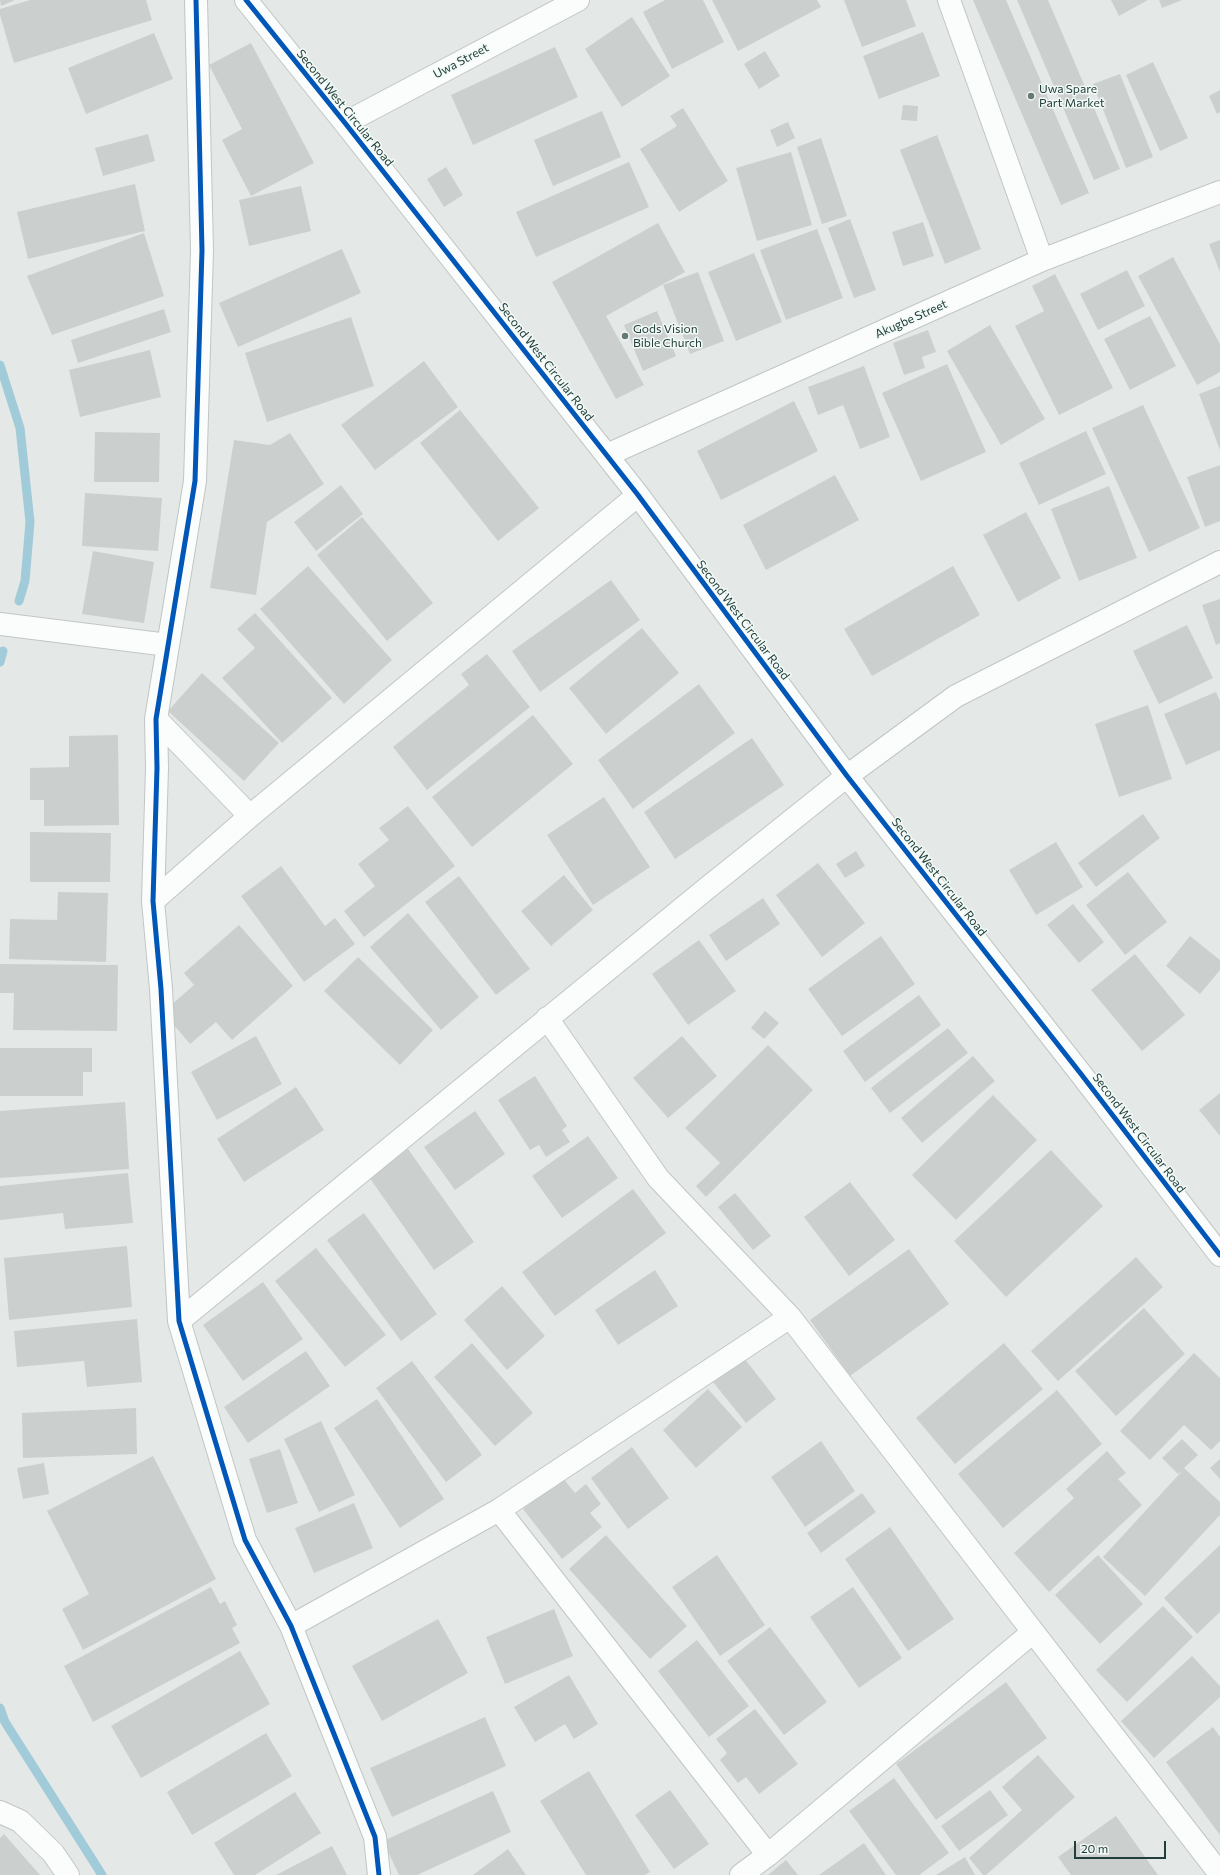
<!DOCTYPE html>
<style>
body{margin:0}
#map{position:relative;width:1220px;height:1875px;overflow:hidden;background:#e4e9e8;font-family:Commissioner,sans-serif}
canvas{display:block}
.scale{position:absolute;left:1074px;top:1841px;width:92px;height:18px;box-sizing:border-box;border:2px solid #203e3a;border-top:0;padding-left:5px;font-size:12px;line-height:14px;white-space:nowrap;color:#203e3a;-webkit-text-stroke:3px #f2f9f6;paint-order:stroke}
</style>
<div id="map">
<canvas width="1220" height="1875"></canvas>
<div class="scale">20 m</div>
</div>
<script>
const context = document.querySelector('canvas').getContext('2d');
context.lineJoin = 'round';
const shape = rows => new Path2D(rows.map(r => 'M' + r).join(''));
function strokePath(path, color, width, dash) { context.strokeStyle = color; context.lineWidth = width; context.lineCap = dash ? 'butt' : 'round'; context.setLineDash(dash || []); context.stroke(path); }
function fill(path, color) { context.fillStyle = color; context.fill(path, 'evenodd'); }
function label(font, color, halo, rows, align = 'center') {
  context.font = font + ' Commissioner,sans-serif'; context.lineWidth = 3; context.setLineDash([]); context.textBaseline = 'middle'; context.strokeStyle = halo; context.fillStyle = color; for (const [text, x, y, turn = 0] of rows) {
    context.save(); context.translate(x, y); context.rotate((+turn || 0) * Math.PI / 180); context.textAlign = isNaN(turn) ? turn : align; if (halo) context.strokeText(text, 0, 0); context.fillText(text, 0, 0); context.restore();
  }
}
const stream = shape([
 [0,365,20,428,30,522,25,581,19,601],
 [0,662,3,651],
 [0,1708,5,1722,102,1875]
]);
const building = shape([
 [0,0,15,0,1,6],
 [30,0,146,0,152,20,14,63,0,15,0,9],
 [665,0,703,0,724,42,672,69,643,12],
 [712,0,817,0,821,7,738,51],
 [844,0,906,0,916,26,862,47],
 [973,0,1006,0,1089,193,1061,205],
 [1017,0,1048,0,1120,169,1094,180],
 [1111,0,1148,0,1119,16],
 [1159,0,1182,0,1162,8],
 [632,17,670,76,622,107,585,49],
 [923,32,940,76,879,99,863,56],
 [154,33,173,79,86,114,68,68],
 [251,43,314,163,251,196,222,140,242,129,209,65],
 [555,47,578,97,473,145,451,95],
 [765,51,780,76,759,89,744,64],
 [1153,62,1188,138,1160,151,1126,75],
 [1120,74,1153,157,1126,168,1093,84],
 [1220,90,1220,112,1217,114,1209,96],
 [903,105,918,106,917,121,901,120],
 [683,108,728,181,679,212,640,149,677,126,670,116],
 [602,111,621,157,553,186,534,140],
 [788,122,795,138,777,147,770,130],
 [148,134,155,161,103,176,95,148],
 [937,135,981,249,945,264,900,150],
 [821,138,847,216,822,224,797,147],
 [791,152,812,225,757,241,736,168],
 [629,162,649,207,536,257,516,212],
 [446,167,463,195,444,207,427,179],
 [135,184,145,231,28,259,17,212],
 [301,186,311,231,249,246,239,200],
 [850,219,876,290,854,298,828,228],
 [923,222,934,256,903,266,892,232],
 [658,223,685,272,606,316,644,385,616,399,552,282],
 [817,229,843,298,786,320,760,250],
 [144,233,164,296,52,335,27,276],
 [1220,240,1220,272,1209,244],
 [342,249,361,293,238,347,219,303],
 [754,253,782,322,736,341,708,272],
 [1173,257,1220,344,1220,372,1197,385,1138,276],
 [1127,270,1145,306,1098,330,1080,294],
 [698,272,724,341,690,354,663,285],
 [1055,274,1113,388,1059,415,1015,326,1044,311,1032,286],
 [164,309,171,332,78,363,71,340],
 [657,311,676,356,643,371,624,325],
 [1150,316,1176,366,1130,390,1104,339],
 [351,317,374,386,267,422,245,353],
 [990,325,1045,419,1001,445,947,351],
 [928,330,936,352,922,357,925,368,904,375,893,343],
 [150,350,161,397,80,417,69,370],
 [424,361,458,407,375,470,341,425],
 [947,364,986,452,921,481,882,393],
 [864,366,890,437,860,449,843,405,818,415,808,387],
 [1220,386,1220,450,1199,394],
 [794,401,818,451,721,500,697,451],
 [1143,405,1200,528,1149,552,1092,428],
 [460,410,539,508,498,541,420,443],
 [1086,431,1106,474,1039,505,1019,463],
 [95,432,160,433,159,482,94,482],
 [290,433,324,484,267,522,256,595,210,588,234,440,270,445],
 [1220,465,1220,521,1205,527,1187,477],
 [835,475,859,520,766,570,743,525],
 [341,485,363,514,316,551,294,522],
 [1109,486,1137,558,1079,581,1051,509],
 [85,493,162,498,158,551,82,546],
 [1026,512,1061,578,1018,602,983,535],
 [362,517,433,603,387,641,317,555],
 [93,551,154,562,144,623,82,614],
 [308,566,392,660,344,704,260,609],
 [953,566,980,615,872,676,844,629],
 [611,580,640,620,540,692,512,651],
 [1220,599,1220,643,1216,645,1202,605],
 [255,613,332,698,282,743,222,678,255,648,237,629],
 [1187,625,1213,678,1159,704,1133,651],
 [642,628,679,673,606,734,569,688],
 [487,654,530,707,427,790,393,747,469,685,461,674],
 [202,673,279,743,244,781,168,711],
 [699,684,735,733,633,809,598,760],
 [1216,692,1220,701,1220,750,1186,765,1164,714],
 [1148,705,1172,779,1119,797,1095,724],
 [533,715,573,764,472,847,432,797],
 [118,735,119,825,44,826,44,800,30,800,30,768,69,767,69,736],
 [752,738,784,785,675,859,644,812],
 [604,797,650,867,593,905,547,835],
 [408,806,455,866,364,937,344,911,375,886,358,864,389,840,379,828],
 [1143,814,1160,838,1096,887,1078,863],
 [30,832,111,833,110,882,30,882],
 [1056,842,1083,887,1036,915,1009,870],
 [856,851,865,866,845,878,836,864],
 [818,863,865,923,822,957,776,895],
 [281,866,325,926,335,918,355,944,304,982,241,896],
 [1128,872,1167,922,1125,955,1086,905],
 [564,875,593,910,551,946,521,911],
 [459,876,530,969,496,995,425,902],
 [58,892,108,893,106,962,9,959,10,919,57,920],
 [763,898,780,924,726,961,709,935],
 [1073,904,1104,942,1079,963,1047,925],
 [408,913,479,997,441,1030,370,947],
 [239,925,293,986,232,1040,216,1022,190,1044,163,1012,194,985,184,973],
 [881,936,915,984,842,1036,808,989],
 [1190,936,1220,960,1220,970,1200,994,1166,966],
 [699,940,736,991,688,1025,652,974],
 [1135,954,1185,1015,1142,1051,1091,990],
 [358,957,433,1030,400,1065,324,991],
 [0,964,118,965,117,1031,13,1030,14,993,0,993],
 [919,995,941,1025,865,1082,843,1051],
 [765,1011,779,1023,764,1039,751,1028],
 [948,1028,968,1053,890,1113,871,1088],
 [256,1036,282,1084,217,1120,191,1072],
 [682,1036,717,1076,668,1118,633,1078],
 [768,1045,813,1090,706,1197,696,1186,720,1163,685,1128],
 [0,1048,92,1048,92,1072,83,1072,83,1096,0,1096],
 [973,1056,995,1081,922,1143,901,1118],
 [535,1076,567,1126,562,1130,570,1142,546,1157,539,1145,530,1150,498,1100],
 [296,1087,324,1130,244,1182,217,1139],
 [1220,1093,1220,1136,1199,1110],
 [993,1095,1037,1140,956,1220,912,1175],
 [125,1102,129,1169,0,1178,0,1111],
 [475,1111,505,1154,455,1190,424,1147],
 [588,1136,618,1178,562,1218,532,1176],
 [408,1149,474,1242,434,1270,369,1177],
 [1051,1150,1103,1206,1006,1297,954,1241],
 [128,1173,133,1223,65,1229,63,1213,0,1220,0,1186],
 [850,1182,895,1240,849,1276,804,1217],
 [633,1189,666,1233,555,1316,522,1272],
 [735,1193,771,1236,753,1250,718,1207],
 [364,1213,437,1314,401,1341,327,1240],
 [127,1246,132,1307,9,1320,4,1258],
 [316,1248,386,1335,345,1367,275,1281],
 [909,1249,949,1304,850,1376,810,1320],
 [1136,1257,1163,1287,1058,1381,1031,1351],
 [655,1270,678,1306,618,1345,595,1310],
 [263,1282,303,1339,243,1381,203,1325],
 [502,1286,545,1336,507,1370,464,1320],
 [1144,1308,1185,1354,1116,1416,1075,1371],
 [137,1319,142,1382,87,1387,84,1361,17,1367,14,1331],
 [472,1343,533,1413,495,1446,434,1377],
 [1004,1343,1043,1389,955,1464,916,1418],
 [306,1351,330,1386,248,1443,224,1407],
 [1194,1353,1220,1378,1220,1441,1211,1450,1184,1425,1150,1460,1120,1431],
 [744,1358,776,1399,746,1423,713,1382],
 [412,1361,482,1455,446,1482,376,1388],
 [708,1389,742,1427,696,1468,663,1430],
 [1057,1390,1102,1444,1003,1528,958,1474],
 [377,1399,444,1499,400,1528,334,1428],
 [136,1408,137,1454,23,1458,22,1413],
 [321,1421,355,1495,319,1512,284,1439],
 [1182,1439,1198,1455,1184,1468,1220,1502,1220,1515,1145,1596,1103,1557,1183,1470,1178,1474,1162,1458],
 [821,1441,855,1491,805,1527,771,1477],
 [632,1447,669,1498,628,1529,591,1478],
 [280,1449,298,1503,267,1513,249,1459],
 [1107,1451,1126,1473,1118,1479,1142,1505,1049,1592,1014,1553,1074,1498,1066,1489],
 [153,1456,216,1579,83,1650,62,1609,89,1594,47,1511],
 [1220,1459,1220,1479,1210,1468],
 [44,1463,49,1494,23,1499,17,1468],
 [563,1478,575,1493,586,1484,601,1504,590,1513,602,1527,562,1559,523,1509],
 [862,1493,876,1512,821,1553,807,1533],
 [354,1503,373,1548,314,1573,295,1528],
 [890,1527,954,1619,908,1651,845,1559],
 [606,1535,687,1626,650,1659,569,1569],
 [1220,1545,1220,1612,1197,1634,1164,1598],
 [717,1555,765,1625,720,1656,672,1587],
 [1098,1555,1143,1604,1100,1644,1055,1595],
 [211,1587,220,1604,225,1601,237,1625,232,1628,240,1643,93,1722,64,1666],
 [853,1587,902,1658,859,1688,810,1617],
 [1163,1606,1193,1637,1127,1702,1096,1670],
 [554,1609,573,1656,505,1684,486,1637],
 [438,1619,468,1673,382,1721,352,1666],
 [770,1627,827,1702,784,1735,727,1661],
 [697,1640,749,1706,709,1737,658,1671],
 [240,1651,270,1704,141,1778,111,1726],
 [1192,1656,1220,1686,1220,1697,1154,1758,1121,1721],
 [569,1675,598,1724,574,1739,565,1724,535,1742,514,1707],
 [1006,1682,1047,1738,936,1820,896,1764],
 [755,1709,798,1764,759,1794,746,1777,738,1783,720,1760,727,1753,716,1739],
 [485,1717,506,1766,392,1817,370,1768],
 [1213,1727,1220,1737,1220,1835,1166,1762],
 [266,1733,292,1776,192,1835,167,1792],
 [1038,1755,1075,1797,986,1875,983,1875,969,1858,1022,1810,1002,1787],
 [589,1771,650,1872,645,1875,586,1875,540,1801],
 [894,1778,949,1853,919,1875,896,1875,849,1811],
 [670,1790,709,1844,674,1869,635,1815],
 [990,1790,1008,1815,959,1851,941,1826],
 [493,1791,511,1832,417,1875,399,1875,383,1841],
 [295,1792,321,1833,255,1875,234,1875,214,1843],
 [1116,1816,1158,1875,1071,1875,1058,1857],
 [4,1834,40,1875,0,1875,0,1838],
 [864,1843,886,1875,819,1875],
 [332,1846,347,1875,276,1875],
 [508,1849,526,1875,473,1875],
 [965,1857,975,1875,936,1875],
 [786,1860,798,1875,768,1875]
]);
const minor = shape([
 [196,0,202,250,195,481,156,719,157,768,153,901,161,989,179,1321,245,1540,291,1626,375,1837,379,1875],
 [246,0,345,123,638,495,847,776,1081,1074,1220,1255],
 [949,0,1042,260],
 [345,123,578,0],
 [607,455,1042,260,1220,192],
 [0,624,168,645],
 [156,719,250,816],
 [153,901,250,816,638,495],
 [547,1018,658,1178,790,1317,1220,1874],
 [179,1321,706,889,847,776,956,696,1220,562],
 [499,1510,768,1855],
 [291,1626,499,1510,790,1317],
 [0,1812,20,1821,53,1853,68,1875],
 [741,1875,768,1855,1033,1632]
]);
const cycleway = shape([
 [196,0,202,250,195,481,156,719,157,768,153,901,161,989,179,1321,245,1540,291,1626,375,1837,379,1875],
 [246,0,345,123,638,495,847,776,1081,1074,1220,1255]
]);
const markers = [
 [1031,96,4,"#657a77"],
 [625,336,4,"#657a77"]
];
const streetNames = [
 ["Uwa Street",461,61,-28],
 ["Second West Circular Road",345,108,51],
 ["Akugbe Street",911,319,-24],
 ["Second West Circular Road",546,362,52],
 ["Second West Circular Road",743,620,53],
 ["Second West Circular Road",939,877,52],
 ["Second West Circular Road",1139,1133,53]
];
const poiNames = [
 ["Uwa Spare",1039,89],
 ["Part Market",1039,103],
 ["Gods Vision",633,329],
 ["Bible Church",633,343]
];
strokePath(stream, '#a2cbda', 9);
fill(building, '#cbd0cf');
strokePath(minor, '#c1c6c5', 24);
strokePath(minor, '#fbfcfc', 22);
strokePath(cycleway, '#0057b8', 5);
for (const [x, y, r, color] of markers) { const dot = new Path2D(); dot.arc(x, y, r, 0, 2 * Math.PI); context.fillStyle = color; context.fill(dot); strokePath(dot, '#f2f9f6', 1.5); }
label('12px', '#203e3a', '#f2f9f6', streetNames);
label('12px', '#203e3a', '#f2f9f6', poiNames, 'left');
</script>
